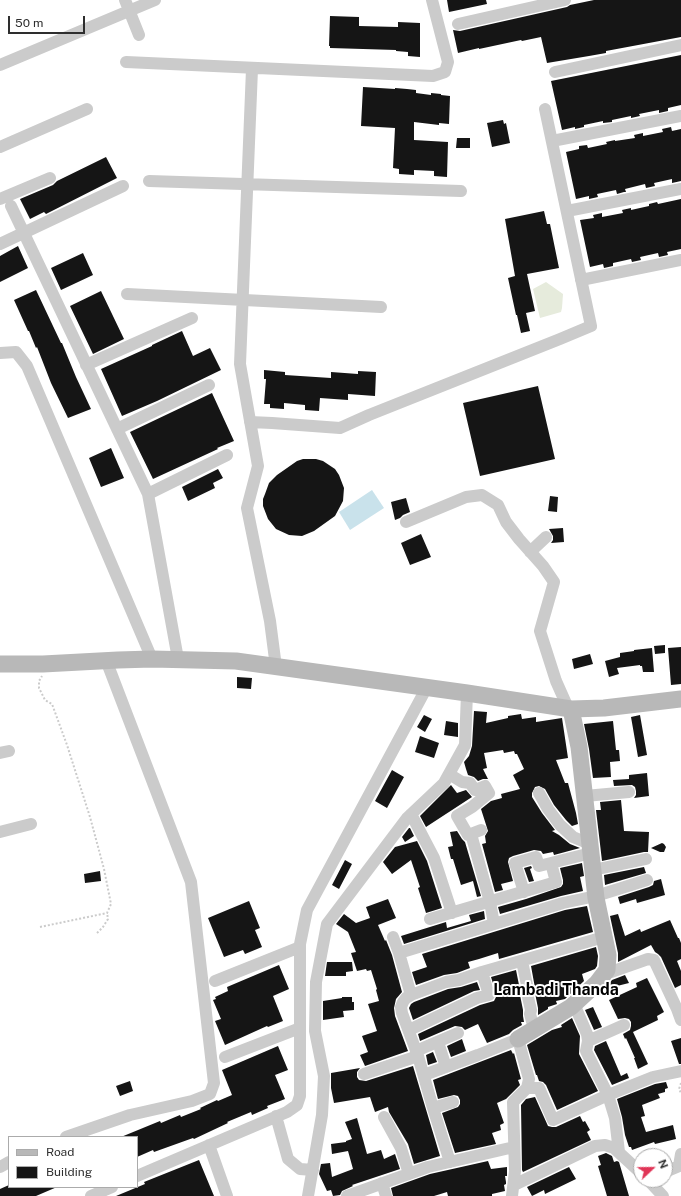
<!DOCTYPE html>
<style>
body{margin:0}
#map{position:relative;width:681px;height:1196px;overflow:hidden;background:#fff;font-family:"Public Sans",sans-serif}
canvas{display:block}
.legend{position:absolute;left:8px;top:1136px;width:130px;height:52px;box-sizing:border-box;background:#fff;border:1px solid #ababab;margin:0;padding:5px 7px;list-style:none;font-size:12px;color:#2e2e2e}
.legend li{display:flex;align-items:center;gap:8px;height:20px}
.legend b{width:20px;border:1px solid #ababab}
.north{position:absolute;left:633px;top:1148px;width:40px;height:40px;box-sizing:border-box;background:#fff;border:1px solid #ababab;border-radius:50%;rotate:68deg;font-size:11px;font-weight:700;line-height:16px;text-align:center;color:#2e2e2e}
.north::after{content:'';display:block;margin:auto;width:14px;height:18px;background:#e03557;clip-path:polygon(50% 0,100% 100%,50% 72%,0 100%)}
.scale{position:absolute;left:8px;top:16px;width:77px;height:18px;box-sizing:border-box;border:2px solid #2e2e2e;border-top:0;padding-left:5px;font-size:12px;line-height:14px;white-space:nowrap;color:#2e2e2e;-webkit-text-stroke:3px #fff;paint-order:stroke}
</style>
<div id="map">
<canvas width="681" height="1196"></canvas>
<ul class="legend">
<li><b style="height:5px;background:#b8b8b8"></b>Road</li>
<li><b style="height:11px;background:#151515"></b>Building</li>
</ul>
<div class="north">N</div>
<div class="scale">50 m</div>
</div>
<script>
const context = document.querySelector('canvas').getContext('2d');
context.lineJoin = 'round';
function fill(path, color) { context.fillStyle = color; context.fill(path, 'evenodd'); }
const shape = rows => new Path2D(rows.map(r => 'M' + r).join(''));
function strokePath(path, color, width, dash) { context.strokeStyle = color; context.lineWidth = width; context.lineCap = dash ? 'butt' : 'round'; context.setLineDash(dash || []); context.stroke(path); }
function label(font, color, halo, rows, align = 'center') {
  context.font = font + ' "Public Sans",sans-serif'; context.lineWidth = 4; context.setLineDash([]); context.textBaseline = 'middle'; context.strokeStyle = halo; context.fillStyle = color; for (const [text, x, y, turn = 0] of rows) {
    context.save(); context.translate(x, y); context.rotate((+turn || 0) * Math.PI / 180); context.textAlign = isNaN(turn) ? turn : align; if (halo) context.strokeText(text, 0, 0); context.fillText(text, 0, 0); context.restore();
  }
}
const green = shape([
 [546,282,563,294,562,308,561,312,540,318,533,289]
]);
const water = shape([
 [372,490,384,508,350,530,339,512]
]);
const building = shape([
 [447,0,486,0,487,4,449,12],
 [594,0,681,0,681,37,606,51,606,53,589,56,547,63,541,37,522,41,521,40,479,49,479,48,458,53,453,30,460,31,567,7,570,5],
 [330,16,359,17,359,26,398,27,398,22,420,23,420,57,408,56,408,52,396,51,396,50,330,48,330,46,329,46],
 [681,55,681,105,668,108,668,111,659,113,659,110,639,114,640,116,631,118,631,116,612,120,612,122,603,123,603,121,584,125,584,127,575,129,575,127,562,130,551,81],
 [363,87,395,89,395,88,407,89,416,90,416,93,431,95,431,93,441,94,441,95,450,96,449,124,439,123,439,125,414,122,414,140,448,142,447,177,434,176,434,171,414,170,414,175,399,174,399,169,393,168,395,128,361,126],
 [503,120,504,124,506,123,510,143,492,147,487,123],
 [671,127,672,131,681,129,681,181,672,183,672,179,654,183,655,186,646,188,645,184,625,189,626,192,624,192,617,194,616,190,597,194,598,197,589,199,589,196,576,199,566,152,579,149,579,146,587,145,588,148,607,144,606,142,615,140,615,141,635,138,634,135,643,133,643,136,663,132,662,129],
 [457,138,470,138,470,148,456,148],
 [106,157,117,178,46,214,44,212,30,219,20,199,53,185,57,181],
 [681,199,681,249,667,252,668,255,659,257,658,253,640,257,641,260,632,262,631,259,613,263,613,266,604,268,603,264,590,267,580,220,594,218,593,215,602,213,602,217,623,213,622,210,631,208,631,210,649,206,649,204,657,202,658,204],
 [544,211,547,224,550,224,559,268,527,274,535,311,526,313,530,331,521,333,517,315,516,315,508,278,515,276,505,219],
 [18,246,28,268,0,282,0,256],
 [83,253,93,275,61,290,51,268],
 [36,290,61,343,62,343,76,377,91,409,68,418,51,383,37,347,36,348,29,331,28,331,14,300],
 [101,291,124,339,93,354,70,306],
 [182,331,193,356,210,348,221,370,157,401,122,416,101,369,152,346,152,345],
 [264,370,285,372,285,375,331,378,331,372,358,374,358,371,376,372,375,396,348,394,348,400,320,398,319,411,305,410,305,405,284,403,284,409,270,408,270,404,264,404,266,379,264,379],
 [538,386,555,459,480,476,463,403],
 [212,393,234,441,217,448,218,449,153,479,130,432],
 [111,448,124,478,101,487,89,458],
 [303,459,316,459,323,461,335,469,339,475,344,488,343,501,335,516,314,531,302,536,289,535,276,529,268,519,263,506,263,499,265,494,269,483,277,475,297,461],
 [218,469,223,478,213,483,215,488,188,501,182,487],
 [550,496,558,497,557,512,548,511],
 [406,498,410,512,403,515,400,518,395,520,391,502],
 [563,528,564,542,551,543,553,540,553,536,549,529],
 [421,534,431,557,410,565,401,543],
 [665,645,665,653,655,654,654,646],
 [681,647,681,684,671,685,668,648],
 [652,648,654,672,643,672,642,666,640,666,640,665,617,668,619,674,609,677,605,661,620,657,620,653,634,651,634,650],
 [590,654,593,664,574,669,572,659],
 [237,677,252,678,251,689,237,688],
 [474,711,487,712,486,723,508,718,508,716,521,714,522,719,536,717,536,722,562,718,568,758,556,760,565,783,568,783,576,813,578,824,572,826,566,820,554,805,545,789,539,786,535,787,532,793,532,797,542,813,555,830,552,831,559,835,570,844,580,848,554,855,553,852,543,854,541,851,534,850,513,856,509,858,508,862,513,881,501,884,503,890,495,892,482,844,486,843,485,836,488,831,481,809,491,801,502,798,501,794,520,789,513,775,524,769,517,754,515,754,514,751,504,753,503,750,484,753,487,768,483,769,488,779,483,779,478,781,474,777,468,775,466,769,464,762,469,756,472,746],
 [424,715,432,719,425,732,417,727],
 [640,715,647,755,638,757,631,717],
 [446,721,458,723,458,737,444,735],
 [613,721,616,750,619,750,620,761,610,762,611,777,593,778,589,749,584,724],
 [420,736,439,743,434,758,415,752],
 [392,770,404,777,387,808,375,801],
 [647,773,649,796,634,798,636,795,636,791,635,787,632,785,614,786,613,780,629,779,629,775],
 [451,785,457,793,466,790,472,797,426,827,420,816],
 [621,800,624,831,649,832,648,852,644,852,602,861,596,810,601,810,600,802],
 [409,828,410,828,414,836,405,842,402,837],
 [457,831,462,839,465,842,481,896,477,897,473,881,461,885,453,859,451,859,448,847,453,846,450,832],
 [417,841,427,861,442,908,426,913,418,888,420,887,411,860,392,874,383,862,395,847],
 [662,843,664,844,666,847,664,852,660,852,651,848],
 [345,860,352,864,339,889,332,885],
 [582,863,584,876,580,877,583,891,561,896,500,914,498,907,526,899,561,887,563,884,563,880,560,868],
 [531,866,532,868,530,869,534,881,529,882,524,868],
 [644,867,646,873,605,885,604,875],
 [100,871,101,881,85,883,84,874],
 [661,879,665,895,637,903,636,899,620,904,618,897,649,887,653,885,654,881],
 [388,899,396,918,378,925,385,941,386,940,392,955,402,992,396,999,394,1008,395,1016,408,1051,365,1066,360,1055,368,1052,362,1036,377,1031,368,1004,379,1001,376,990,377,989,371,970,367,971,366,969,357,971,351,953,356,952,348,932,336,924,344,914,356,923,370,918,366,907],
 [249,901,260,928,255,930,262,947,245,954,243,950,224,957,208,918],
 [587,906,593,932,499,959,498,953,479,959,468,962,470,968,457,973,444,975,416,985,412,972,427,967,422,954,565,910],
 [484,911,485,919,404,944,401,936,446,922,447,928,471,921,469,915],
 [618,914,625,936,640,929,641,932,670,920,678,938,679,938,681,943,681,959,677,961,681,971,681,985,675,988,661,957,658,954,655,952,651,945,618,962,618,953,610,916],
 [596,947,598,956,597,966,595,969,582,974,584,981,565,999,556,1001,557,1004,548,1007,548,1009,538,1015,538,1008,535,993,535,988,531,966],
 [327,962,352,962,353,971,346,972,346,976,325,976],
 [279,965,289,989,273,996,283,1021,268,1027,267,1026,225,1045,215,1021,221,1019,213,1000,216,999,215,997,228,991,227,987],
 [516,970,520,990,520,995,523,1010,523,1016,524,1022,521,1022,522,1025,513,1030,509,1034,487,1043,478,1024,465,1030,462,1027,455,1026,420,1041,418,1034,480,1005,494,1001,496,997,496,993,491,977],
 [625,975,629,983,605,989,612,980],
 [647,978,664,1012,657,1016,658,1020,633,1032,648,1064,638,1069,634,1058,635,1058,626,1038,625,1039,623,1034,630,1030,631,1026,631,1022,629,1019,625,1018,618,1019,609,1000,637,987,636,983],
 [477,982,480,990,474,991,413,1020,409,1008,411,1004,414,1002,448,989,461,987],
 [342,997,352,997,352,1002,354,1002,354,1010,343,1011,344,1017,323,1020,323,1001,342,998],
 [593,1007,602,1027,594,1030,585,1010],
 [572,1018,580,1036,579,1054,598,1091,557,1110,546,1085,543,1082,539,1081,537,1075,536,1075,527,1045,552,1030,562,1027,561,1025],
 [681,1038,681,1064,679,1064,671,1041],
 [462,1039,466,1051,451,1057,447,1046],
 [606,1041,621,1076,627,1073,629,1078,612,1085,594,1050,595,1046],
 [278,1046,288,1070,275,1075,285,1099,267,1106,268,1108,252,1115,251,1112,227,1122,228,1123,194,1139,193,1138,154,1152,153,1150,137,1157,137,1137,121,1137,160,1121,161,1123,180,1115,181,1117,201,1109,200,1108,217,1100,218,1101,232,1095,222,1070],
 [511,1050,513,1054,514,1053,521,1079,518,1080,520,1085,506,1099,497,1103,504,1123,500,1125,501,1130,492,1133,496,1144,455,1153,442,1113,458,1107,460,1104,460,1100,458,1096,454,1095,438,1099,433,1080],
 [433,1052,437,1062,428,1065,426,1055],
 [413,1066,440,1156,414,1164,408,1144,389,1112,388,1107,375,1112,370,1097,334,1103,331,1088,331,1073,360,1068,357,1072,357,1077,359,1080,366,1081],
 [130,1081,133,1091,120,1096,116,1086],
 [666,1082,668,1088,665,1089,665,1092,658,1094,660,1098,642,1105,645,1116,641,1117,646,1132,673,1125,676,1139,655,1144,654,1142,632,1150,631,1147,629,1147,625,1135,622,1117,617,1099,655,1084],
 [535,1097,548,1126,552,1127,556,1127,580,1116,583,1122,585,1121,590,1130,587,1132,591,1140,523,1172,522,1170,521,1105,526,1099],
 [357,1118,367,1154,381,1150,384,1159,395,1154,400,1169,352,1185,353,1186,342,1191,340,1195,333,1196,331,1190,327,1191,319,1174,321,1164,330,1163,332,1177,353,1169,348,1151,332,1154,331,1144,346,1142,346,1141,352,1139,345,1122],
 [606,1153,612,1156,614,1162,617,1161,619,1162,629,1196,607,1196,598,1166,601,1165,598,1156],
 [199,1160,214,1196,116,1196,145,1184,144,1182],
 [488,1161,491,1169,507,1167,507,1176,505,1176,506,1182,506,1184,504,1185,505,1191,492,1194,492,1196,448,1196,447,1192,434,1196,393,1196,391,1188,430,1174],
 [569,1167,576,1179,545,1194,544,1190,532,1196,527,1187],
 [9,1185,9,1187,57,1187,36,1196,0,1196,0,1189]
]);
const path = shape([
 [40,927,107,913,111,904,104,869,90,817,67,745,52,704,45,700,39,688,39,681,42,676],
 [97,933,103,927,108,919,107,913],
 [681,1083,679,1089,681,1093]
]);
const street = shape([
 [125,0,139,35],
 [458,24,565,0],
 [126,62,433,76,445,72,448,62,432,0],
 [0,65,155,0],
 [252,69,240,364,258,466,247,508,270,621,276,667],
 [555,72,681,45],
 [552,141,681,116],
 [0,147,87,109],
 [149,181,461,191],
 [0,199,50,178],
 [11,206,148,494,178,659],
 [567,211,681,189],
 [0,244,123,186],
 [581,280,681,260],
 [127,294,381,307],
 [0,353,16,352,27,366,152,659],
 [86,365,192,318],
 [250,422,272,423,340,428,369,415,560,339,591,326,545,109],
 [117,429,209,385],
 [148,494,227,455],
 [406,522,466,497,482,495,498,505,506,522,519,539,543,566,554,582,540,631,556,681,568,708],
 [530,552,546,537],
 [0,753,9,751],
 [449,774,462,782,470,783,475,790,485,786,489,793,472,807,457,816,468,835,481,830],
 [539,793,548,809,560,825,573,837,590,844],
 [585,796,629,792],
 [411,814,434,858,452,913],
 [0,832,31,824],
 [471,834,490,902,494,924],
 [593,870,646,859],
 [524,892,515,863,536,857,539,866,591,853],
 [430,919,556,882,551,863],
 [393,937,399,953,411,995],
 [399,953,563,903,596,896,647,880],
 [522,961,528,990,527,993,531,1010,530,1014,534,1029],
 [607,970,611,972,648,959,654,960,677,1009,681,1020],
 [215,981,300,947],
 [574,1004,587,1034,588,1041],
 [409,1030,477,998,489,995,482,972],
 [438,1042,446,1067],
 [416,1051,458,1033],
 [225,1057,300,1028],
 [364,1074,418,1056],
 [424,1075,478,1055,518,1039,529,1079,527,1088,513,1102,515,1171,512,1196],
 [527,1088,539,1088,553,1120,608,1095,586,1051,588,1041,624,1025],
 [433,1108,453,1102],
 [276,1116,288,1159,300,1169,313,1170],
 [384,1117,401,1148,409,1174],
 [66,1137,130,1115,192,1101,210,1094,214,1083,191,882,106,660],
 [209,1145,227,1196],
 [619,1152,615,1118,608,1095,653,1077,681,1071],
 [450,1162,433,1108,418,1056,402,1013,401,1007,403,1002,406,998,411,995,446,982,459,980,482,972,604,937],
 [0,1167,9,1162],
 [665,1172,679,1166,681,1154],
 [137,1176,287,1112,297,1105,300,1096,300,944,307,910,427,687],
 [648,1180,663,1196],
 [382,1183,386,1196],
 [514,1185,595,1146,605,1145,614,1148,641,1173],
 [91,1196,112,1187],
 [308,1196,322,1115,324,1076,315,1031,316,982,327,924,407,818,444,783,465,745,467,693],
 [347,1196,428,1167,514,1147]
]);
const secondary = shape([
 [0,664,43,664,118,660,152,659,236,661,467,693,571,709,604,708,681,699],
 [518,1039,571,1007,597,983,607,970,608,955,596,898,579,747,571,709]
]);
const quarterNames = [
 ["Lambadi Thanda",556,990]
];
fill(green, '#e6ebdc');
fill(water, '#c9e2eb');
fill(building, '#151515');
strokePath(path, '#cbcbcb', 2, [2, 2]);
strokePath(street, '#cbcbcb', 12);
strokePath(secondary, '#b8b8b8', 17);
label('bold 16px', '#000', '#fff', quarterNames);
</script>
